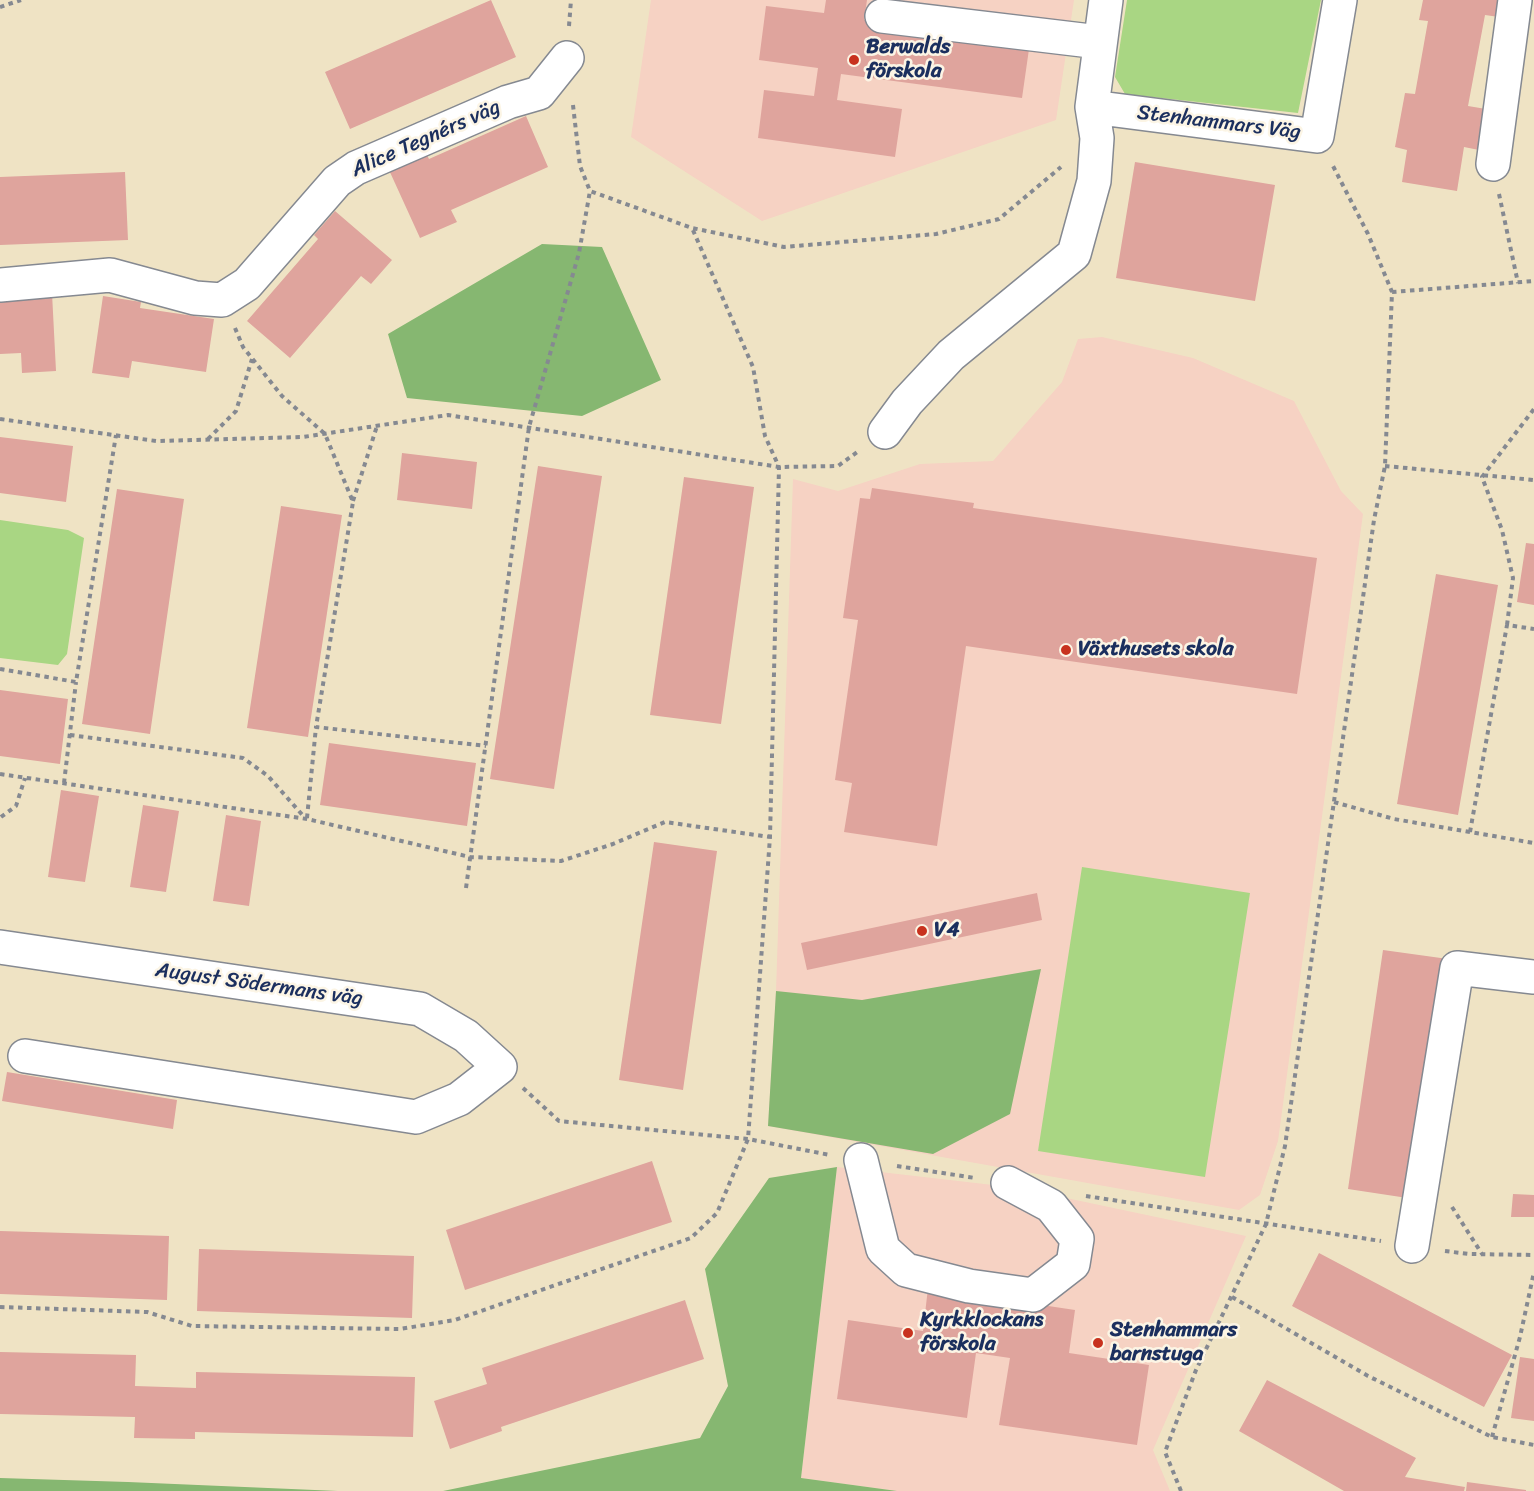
<!DOCTYPE html>
<meta charset="utf-8">
<style>
body{margin:0}
canvas{display:block;background:#efe3c4}
</style>
<canvas width="1534" height="1491"></canvas>
<script>
const context = document.querySelector('canvas').getContext('2d');
context.lineJoin = 'round';
function fill(path, color) { context.fillStyle = color; context.fill(path, 'evenodd'); }
const shape = rows => new Path2D(rows.map(r => 'M' + r).join(''));
function strokePath(path, color, width, dash) { context.strokeStyle = color; context.lineWidth = width; context.lineCap = dash ? 'butt' : 'round'; context.setLineDash(dash || []); context.stroke(path); }
function label(font, color, halo, rows, align = 'center') {
  context.font = font + ' Sriracha,sans-serif'; context.lineWidth = 5; context.setLineDash([]); context.textBaseline = 'middle'; context.strokeStyle = halo; context.fillStyle = color; for (const [text, x, y, turn = 0] of rows) {
    context.save(); context.translate(x, y); context.rotate((+turn || 0) * Math.PI / 180); context.textAlign = isNaN(turn) ? turn : align; if (halo) context.strokeText(text, 0, 0); context.fillText(text, 0, 0); context.restore();
  }
}
const built = shape([
 [651,0,1074,0,1056,120,762,221,631,137],
 [1102,337,1193,358,1294,401,1341,491,1363,514,1278,1141,1260,1195,1239,1210,768,1126,776,991,793,479,838,491,920,464,993,461,1062,382,1078,339],
 [837,1167,1019,1188,1246,1236,1153,1450,1170,1491,897,1491,801,1478]
]);
const green = shape([
 [1127,0,1321,0,1298,113,1125,94,1115,77],
 [0,520,68,530,84,538,67,654,58,665,0,658],
 [1082,867,1250,893,1205,1177,1038,1151]
]);
const forest = shape([
 [542,244,602,247,661,380,582,416,407,398,388,334],
 [1041,969,1010,1114,933,1154,768,1126,776,991,862,1000],
 [837,1167,801,1478,897,1491,443,1491,700,1438,728,1386,705,1269,769,1178],
 [0,1478,128,1482,338,1491,0,1491]
]);
const building = shape([
 [491,0,516,57,350,129,325,72],
 [826,0,867,0,864,20,1030,42,1022,98,841,74,837,100,902,109,895,157,758,138,764,90,814,96,818,68,759,60,766,6,824,13],
 [1423,0,1502,0,1499,17,1485,15,1468,106,1486,109,1479,150,1464,147,1457,191,1402,182,1407,150,1395,147,1405,93,1415,94,1428,21,1419,20],
 [526,116,548,167,451,210,457,222,420,238,389,170,426,153,429,159],
 [1135,162,1275,185,1255,301,1116,278],
 [125,172,128,240,0,245,0,177],
 [335,211,392,260,371,284,361,276,290,358,247,321,318,239,314,235],
 [52,293,56,371,22,373,21,353,0,354,0,300],
 [103,296,141,302,140,308,214,319,206,372,132,361,129,378,92,373],
 [0,437,73,446,66,502,0,493],
 [402,453,477,462,472,509,397,500],
 [538,466,602,476,554,789,490,779],
 [684,477,754,487,721,724,650,715],
 [872,488,974,503,973,508,1317,558,1297,694,966,646,937,846,844,832,852,783,835,780,858,620,843,618,860,498,870,499],
 [117,489,184,499,150,734,82,724],
 [281,506,342,515,308,737,247,728],
 [1526,543,1534,544,1534,605,1517,602],
 [1436,574,1498,585,1458,815,1397,804],
 [0,690,68,699,60,764,0,756],
 [329,743,476,763,467,826,320,805],
 [61,790,99,796,85,882,48,877],
 [143,805,179,811,166,892,130,887],
 [226,815,261,821,249,906,213,901],
 [654,842,717,851,683,1090,619,1080],
 [1037,893,1042,920,807,970,801,943],
 [1383,950,1448,959,1414,1199,1348,1189],
 [7,1072,177,1100,173,1129,2,1101],
 [652,1161,672,1222,465,1290,446,1230],
 [1513,1194,1534,1195,1534,1217,1511,1217],
 [0,1231,169,1236,167,1300,0,1294],
 [199,1249,414,1256,412,1318,197,1311],
 [1319,1253,1512,1355,1484,1407,1292,1306],
 [928,1288,1075,1310,1069,1353,1149,1365,1137,1445,999,1425,1010,1358,976,1353,967,1418,837,1399,848,1320,923,1331],
 [685,1300,704,1359,501,1427,502,1431,450,1449,434,1401,487,1384,482,1368],
 [0,1352,136,1355,135,1386,196,1388,196,1372,415,1377,413,1437,195,1432,195,1439,134,1438,135,1417,0,1414],
 [1520,1357,1534,1359,1534,1421,1511,1418],
 [1267,1380,1416,1458,1405,1477,1465,1487,1464,1491,1344,1491,1239,1431],
 [1467,1482,1526,1490,1526,1491,1466,1491]
]);
const path = shape([
 [0,7,21,0],
 [569,26,571,0],
 [573,105,580,166,590,191,692,228,784,247,936,234,999,219,1061,167],
 [1499,194,1518,283],
 [1392,292,1534,281],
 [235,328,243,347,282,396,325,434,353,502,316,727,486,746],
 [0,419,156,441,303,437,448,415,779,467,838,466,860,450],
 [208,439,236,411,252,359],
 [1385,466,1534,480],
 [353,501,377,426],
 [1507,625,1513,578,1502,530,1482,477,1534,409],
 [0,669,76,682,116,435],
 [70,735,243,758,268,776,306,819],
 [0,774,307,819,470,857,561,861,613,844,665,822,770,837],
 [64,783,76,682],
 [1334,802,1394,819,1534,843],
 [1,817,16,806,25,778],
 [307,818,316,727],
 [1470,832,1507,625,1534,629],
 [466,888,529,427,579,253,590,191],
 [523,1088,559,1121,748,1139,830,1155],
 [897,1166,975,1178],
 [1086,1196,1381,1241],
 [1452,1207,1482,1254],
 [1445,1251,1469,1254,1534,1255],
 [1232,1297,1368,1376,1492,1437,1534,1445],
 [0,1307,147,1312,192,1326,400,1329,455,1320,691,1238,717,1213,748,1139,770,837,779,467,765,436,753,367,692,228],
 [1492,1437,1520,1337,1534,1272],
 [1181,1491,1165,1452,1196,1370,1266,1224,1285,1146,1374,520,1385,466,1392,292,1368,234,1333,166]
]);
const minor = shape([
 [1106,0,1092,107,1317,136,1340,0],
 [882,16,1099,42],
 [1493,164,1515,0],
 [0,285,110,275,195,298,222,300,247,284,337,181,356,168,508,102,539,93,567,58],
 [885,432,907,402,951,355,1074,254,1094,181,1097,138,1092,107],
 [0,947,420,1009,466,1036,500,1067,459,1099,416,1117,25,1056],
 [861,1160,883,1249,906,1270,969,1286,1033,1295,1073,1264,1077,1239,1051,1206,1008,1183],
 [1412,1246,1457,968,1534,977]
]);
const markers = [
 [854,60,6,"#c8321e"],
 [1066,650,6,"#c8321e"],
 [922,931,6,"#c8321e"],
 [908,1333,6,"#c8321e"],
 [1098,1343,6,"#c8321e"]
];
const poiNames = [
 ["Berwalds",866,48],
 ["förskola",866,72],
 ["Växthusets skola",1078,650],
 ["V4",934,931],
 ["Kyrkklockans",920,1321],
 ["förskola",920,1345],
 ["Stenhammars",1110,1331],
 ["barnstuga",1110,1355]
];
const streetNames = [
 ["Stenhammars Väg",1219,123,7],
 ["Alice Tegnérs väg",426,139,-24],
 ["August Södermans väg",259,985,8]
];
fill(built, '#f6d2c3');
fill(green, '#a9d683');
fill(forest, '#86b771');
fill(building, '#dfa49d');
strokePath(minor, '#858991', 36);
strokePath(path, '#858991', 4, [4.5, 4.5]);
strokePath(minor, '#fff', 33);
for (const [x, y, r, color] of markers) { const dot = new Path2D(); dot.arc(x, y, r, 0, 2 * Math.PI); context.fillStyle = color; context.fill(dot); strokePath(dot, '#fcf5e5', 2); }
label('bold 21px', '#1b2f5e', '#fcf5e5', poiNames, 'left');
label('21px', '#1b2f5e', '#fcf5e5', streetNames);
</script>
